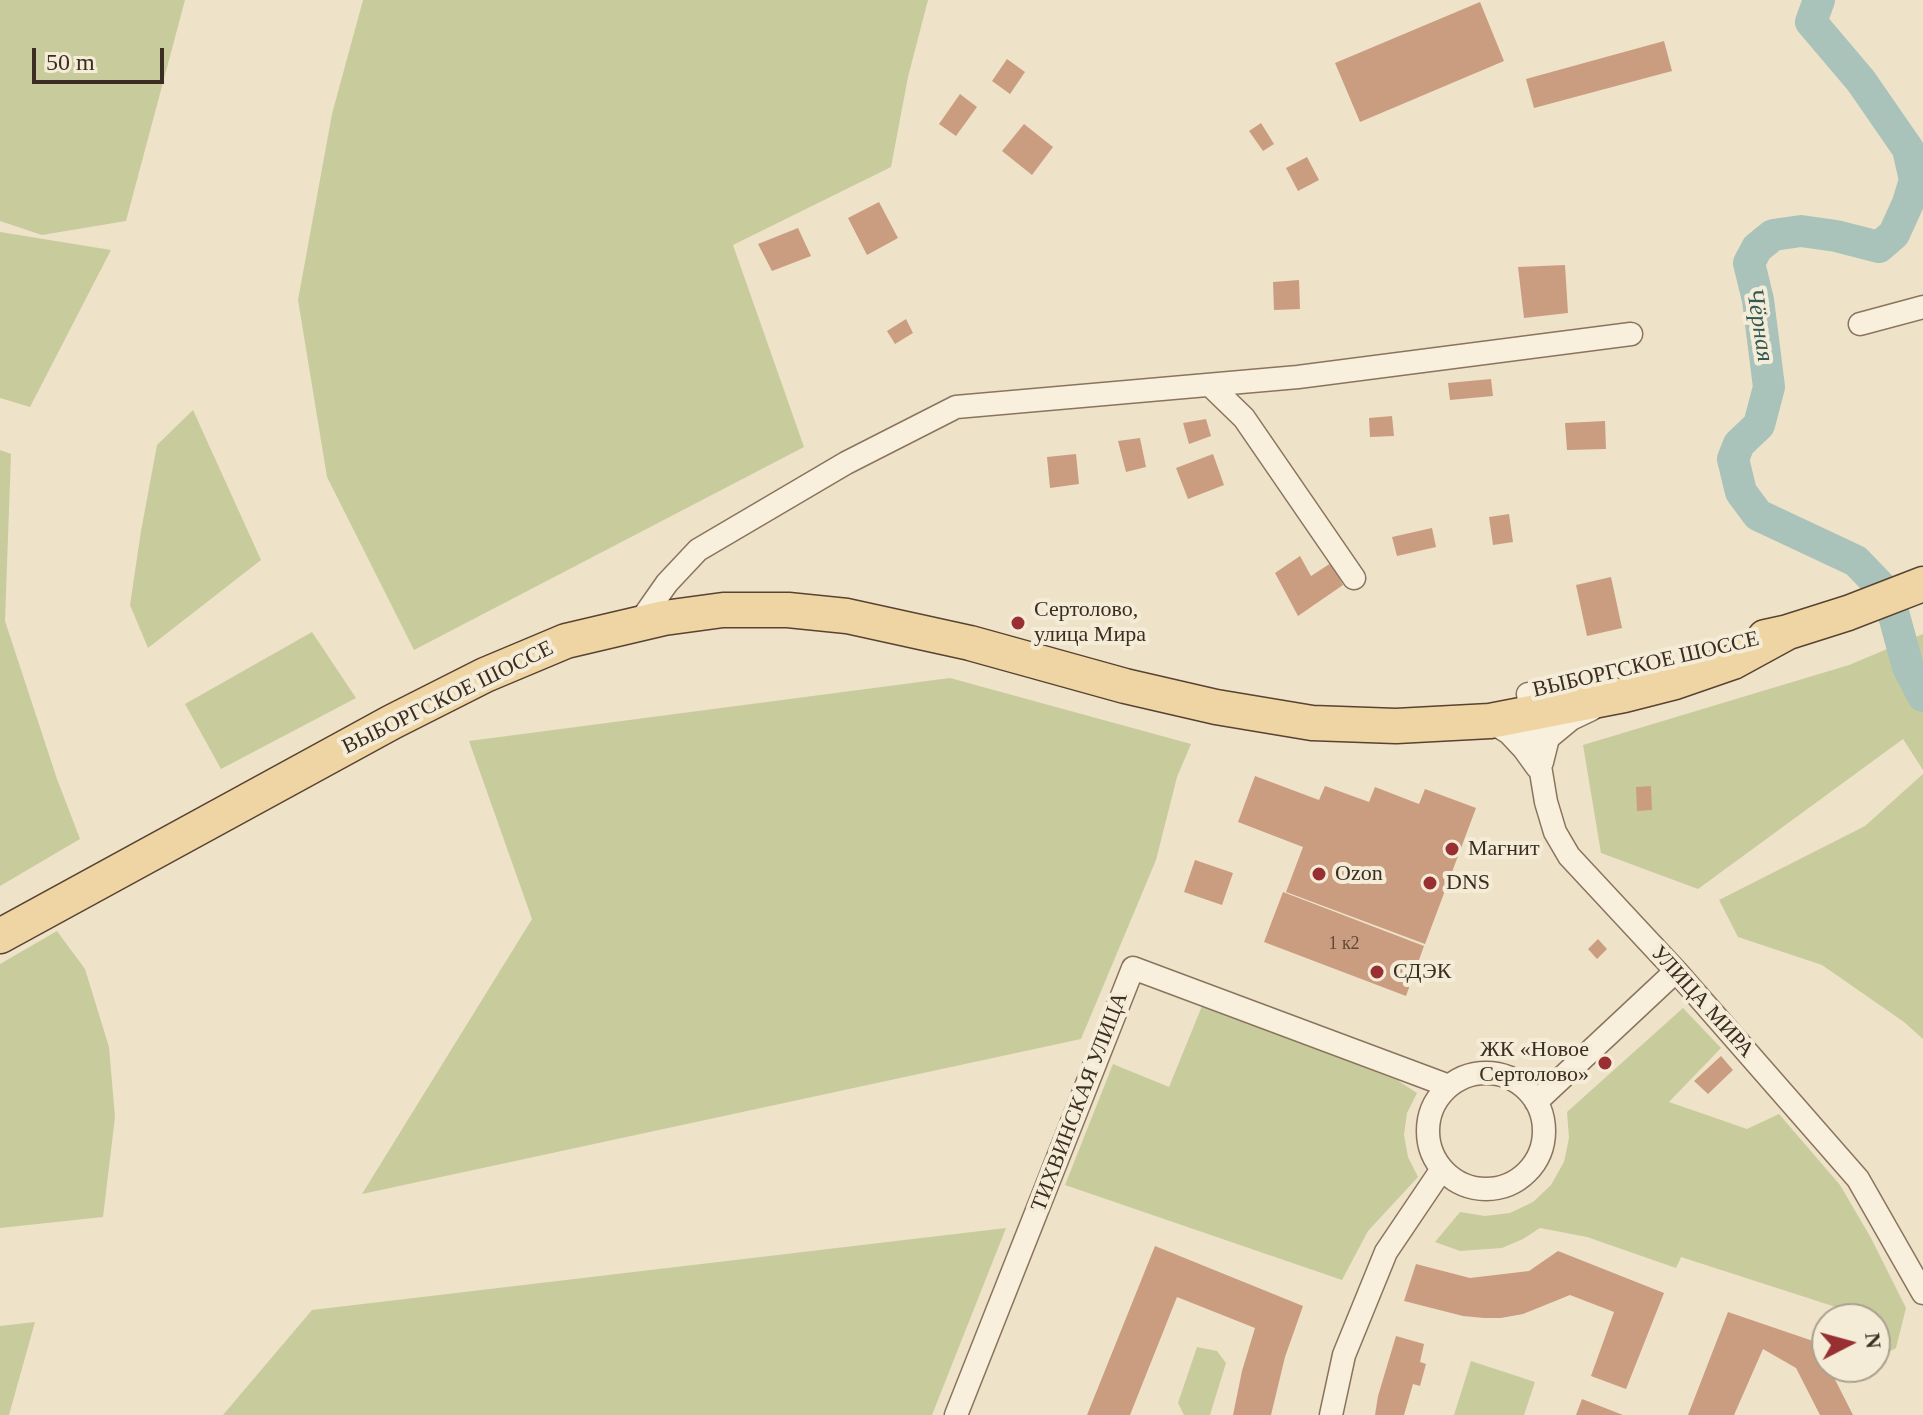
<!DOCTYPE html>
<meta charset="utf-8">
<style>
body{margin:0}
#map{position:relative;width:1923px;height:1415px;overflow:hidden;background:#eee2c9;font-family:Georgia,serif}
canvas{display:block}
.north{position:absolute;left:1811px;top:1303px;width:80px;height:80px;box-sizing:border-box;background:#f5ecd8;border:2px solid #aba08f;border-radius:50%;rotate:84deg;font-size:22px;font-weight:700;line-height:32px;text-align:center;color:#3b2d21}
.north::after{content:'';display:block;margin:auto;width:28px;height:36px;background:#972f33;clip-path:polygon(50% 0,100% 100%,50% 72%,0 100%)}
.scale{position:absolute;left:32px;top:48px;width:132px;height:36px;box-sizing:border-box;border:4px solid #3b2d21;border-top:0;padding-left:10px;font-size:24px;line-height:28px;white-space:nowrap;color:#3b2d21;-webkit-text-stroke:6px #f5ecd8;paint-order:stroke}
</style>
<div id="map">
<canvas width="1923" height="1415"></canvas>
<div class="north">N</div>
<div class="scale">50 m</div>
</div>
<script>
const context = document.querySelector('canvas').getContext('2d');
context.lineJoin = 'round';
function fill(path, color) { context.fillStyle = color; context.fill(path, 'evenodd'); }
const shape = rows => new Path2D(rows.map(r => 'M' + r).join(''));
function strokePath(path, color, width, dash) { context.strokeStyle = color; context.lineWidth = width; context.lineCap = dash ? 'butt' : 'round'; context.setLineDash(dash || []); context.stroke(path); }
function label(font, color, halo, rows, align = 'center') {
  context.font = font + ' Georgia,serif'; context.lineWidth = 8; context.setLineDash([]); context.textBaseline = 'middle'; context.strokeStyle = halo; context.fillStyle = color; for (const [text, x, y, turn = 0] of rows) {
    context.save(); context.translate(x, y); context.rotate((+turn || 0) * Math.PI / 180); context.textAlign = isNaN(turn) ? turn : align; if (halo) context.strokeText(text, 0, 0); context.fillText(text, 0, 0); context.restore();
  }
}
const green = shape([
 [0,0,185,0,126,221,42,235,0,221],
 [363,0,928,0,908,77,891,167,733,245,804,447,414,650,327,477,298,300,332,114],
 [0,232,111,250,30,407,0,398],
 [193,410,261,560,148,648,130,605,141,531,157,445],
 [0,450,11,454,5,621,57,779,80,839,0,886],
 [312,632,356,698,221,769,185,704],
 [1923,634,1923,770,1903,739,1698,889,1601,853,1583,745,1849,665],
 [950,678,1191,744,1177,777,1156,860,1081,1039,362,1194,532,919,469,741],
 [1923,774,1923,1039,1904,1022,1822,965,1738,937,1719,900,1865,826],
 [57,931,85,969,109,1047,115,1117,103,1217,0,1228,0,964],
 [1202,1006,1397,1080,1417,1093,1407,1113,1404,1135,1408,1157,1418,1177,1368,1231,1342,1280,1065,1185,1113,1064,1169,1087],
 [1683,1008,1721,1048,1669,1102,1747,1129,1779,1114,1840,1185,1871,1238,1906,1308,1896,1348,1889,1352,1875,1349,1875,1319,1851,1319,1845,1310,1681,1257,1676,1268,1587,1237,1540,1228,1523,1239,1502,1248,1460,1251,1435,1242,1460,1212,1485,1216,1510,1213,1533,1202,1551,1185,1564,1162,1569,1138,1567,1112],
 [1006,1228,932,1415,223,1415,312,1310],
 [35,1322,9,1415,0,1415,0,1326],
 [1197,1347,1217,1351,1226,1363,1210,1415,1184,1415,1178,1403],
 [1471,1361,1535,1382,1524,1415,1454,1415]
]);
const river = shape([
 [1819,0,1811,22,1861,81,1908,149,1915,180,1908,203,1894,234,1879,247,1836,236,1801,231,1773,235,1757,248,1749,263,1758,300,1769,387,1759,425,1739,444,1733,459,1741,492,1758,515,1856,561,1884,590],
 [1893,612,1908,667,1923,696]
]);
const building = shape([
 [1480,2,1504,61,1360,122,1335,63],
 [1664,41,1672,71,1534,108,1526,79],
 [1007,59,1025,72,1010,94,992,81],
 [960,94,977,107,956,136,939,124],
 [1261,123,1274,144,1263,151,1249,131],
 [1024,124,1053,147,1032,175,1002,151],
 [1307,157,1319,180,1298,191,1286,168],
 [879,202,898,238,867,255,848,218],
 [798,228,811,256,772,271,758,244],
 [1565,265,1568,313,1524,318,1518,267],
 [1299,280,1300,309,1274,310,1273,282],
 [906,319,913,333,895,344,887,331],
 [1491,379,1493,396,1450,400,1448,383],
 [1392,416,1394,436,1370,437,1369,418],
 [1206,419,1211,436,1189,444,1183,423],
 [1605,421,1606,449,1567,450,1565,423],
 [1140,438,1146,467,1126,472,1118,441],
 [1076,454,1079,484,1050,488,1047,457],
 [1213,454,1224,485,1188,499,1176,468],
 [1509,514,1513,542,1493,545,1489,517],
 [1432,528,1436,547,1397,556,1392,537],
 [1300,556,1311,576,1331,563,1343,585,1298,616,1275,573],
 [1611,577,1622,628,1587,636,1576,585],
 [1255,776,1319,800,1325,786,1369,802,1375,787,1419,804,1425,789,1476,808,1425,944,1286,892,1303,847,1238,822],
 [1651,786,1652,810,1637,811,1636,787],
 [1195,860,1233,873,1222,905,1184,892],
 [1283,892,1424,946,1406,996,1264,942],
 [1598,939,1607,949,1597,959,1588,949],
 [1721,1056,1733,1070,1708,1094,1694,1081],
 [1155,1246,1303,1306,1285,1357,1271,1415,1233,1415,1242,1371,1255,1328,1177,1297,1130,1415,1087,1415],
 [1558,1251,1664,1293,1626,1389,1591,1376,1614,1312,1570,1295,1523,1314,1501,1318,1484,1318,1463,1316,1404,1301,1416,1264,1470,1278,1529,1271],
 [1728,1312,1816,1342,1853,1415,1820,1415,1796,1368,1763,1349,1734,1415,1688,1415],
 [1396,1336,1424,1344,1420,1362,1426,1364,1420,1386,1413,1384,1404,1415,1375,1415,1378,1396],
 [1582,1399,1623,1415,1576,1415]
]);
const street = shape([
 [1860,324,1923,307],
 [1210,385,1244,418,1354,578],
 [639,623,667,583,698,550,846,463,956,407,1298,377,1631,334],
 [1528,694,1546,802,1555,832,1569,856,1676,971,1858,1179,1923,1293],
 [1490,721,1509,733,1524,749,1537,767],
 [1542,762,1548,738,1571,719,1592,709],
 '1428 1131a58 58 0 1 1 116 0a58 58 0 1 1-116 0Z',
 [1536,1102,1676,971],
 [956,1415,1133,968,1449,1086],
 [1331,1415,1344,1355,1386,1252,1442,1169]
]);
const primary = shape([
 [1765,637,1788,632,1848,613,1923,584],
 [0,936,392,722,485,675,566,641,664,618,723,610,788,610,847,616,970,643,1125,686,1216,707,1312,723,1396,726,1490,721,1624,695,1675,682,1733,662,1788,632]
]);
const markers = [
 [1018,623,8,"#972f33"],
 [1452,849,8,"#972f33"],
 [1319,874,8,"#972f33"],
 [1430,883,8,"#972f33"],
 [1377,972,8,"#972f33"],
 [1605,1063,8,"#972f33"]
];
const numberNames = [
 ["1 к2",1344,944]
];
const poiNames = [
 ["Сертолово,",1034,610],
 ["улица Мира",1034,635],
 ["Магнит",1468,849],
 ["Ozon",1335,874],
 ["DNS",1446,883],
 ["СДЭК",1393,972],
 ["ЖК «Новое",1589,1050,"right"],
 ["Сертолово»",1589,1075,"right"]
];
const streetNames = [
 ["ВЫБОРГСКОЕ ШОССЕ",1646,665,-13],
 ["ВЫБОРГСКОЕ ШОССЕ",448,698,-26],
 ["УЛИЦА МИРА",1702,1002,48],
 ["ТИХВИНСКАЯ УЛИЦА",1080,1102,-69]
];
const waterNames = [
 ["Чёрная",1759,325,81]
];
fill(green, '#c8cc9c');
strokePath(river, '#a9c2ba', 32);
fill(building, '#cb9d80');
strokePath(street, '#8a745e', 25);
strokePath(primary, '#584231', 37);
strokePath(street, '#f8efdc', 22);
strokePath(primary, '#efd5a3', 34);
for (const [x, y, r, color] of markers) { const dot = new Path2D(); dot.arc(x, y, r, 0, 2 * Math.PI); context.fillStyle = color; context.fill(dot); strokePath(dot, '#f5ecd8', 3); }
label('18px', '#5f4939', null, numberNames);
label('22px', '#3b2d21', '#f5ecd8', poiNames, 'left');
label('22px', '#3b2d21', '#f5ecd8', streetNames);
label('italic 24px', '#315a56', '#f5ecd8', waterNames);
</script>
